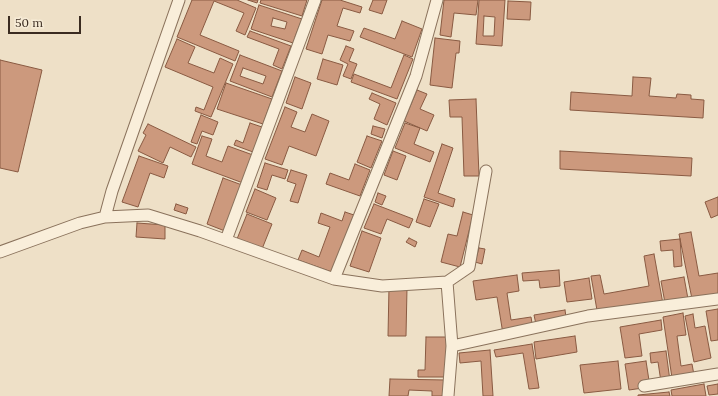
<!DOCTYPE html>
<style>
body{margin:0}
#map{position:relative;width:718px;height:396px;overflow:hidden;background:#eee0c7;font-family:Lora,serif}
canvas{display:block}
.scale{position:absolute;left:8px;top:16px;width:73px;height:18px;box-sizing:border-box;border:2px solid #3a2b20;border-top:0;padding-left:5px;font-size:12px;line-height:14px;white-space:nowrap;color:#3a2b20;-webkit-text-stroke:3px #f6ebd6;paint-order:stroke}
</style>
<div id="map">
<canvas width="718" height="396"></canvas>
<div class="scale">50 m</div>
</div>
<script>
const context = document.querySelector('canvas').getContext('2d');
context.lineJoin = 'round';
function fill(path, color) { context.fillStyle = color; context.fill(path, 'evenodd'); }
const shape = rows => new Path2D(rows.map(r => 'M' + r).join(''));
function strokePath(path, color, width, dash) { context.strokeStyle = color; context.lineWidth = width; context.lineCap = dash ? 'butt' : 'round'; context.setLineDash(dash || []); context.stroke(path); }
const building = shape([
 [192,0,237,0,256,8,245,35,236,31,244,13,214,1,200,35,239,51,235,61,177,37,192,0],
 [248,0,258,0,257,3,248,0],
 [261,0,307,0,302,16,260,3,261,0],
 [322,0,340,0,362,7,360,13,343,8,337,26,354,31,350,41,328,35,322,54,306,49,322,0],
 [373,0,387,0,382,14,369,10,373,0],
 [444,0,478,0,476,15,454,13,451,37,440,35,444,0],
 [479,0,505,0,502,46,476,44,479,0],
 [484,16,495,17,494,36,483,36,484,16],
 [508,1,531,2,530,20,507,19,508,1],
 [259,5,302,19,295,37,298,38,296,44,251,29,259,5],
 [273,18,287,22,285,29,271,26,273,18],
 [402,21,422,29,412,57,360,37,364,28,395,39,402,21],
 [250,31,291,46,282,69,273,65,279,49,247,37,250,31],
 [435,38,460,41,459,53,456,53,452,88,430,85,435,38],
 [177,39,195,47,188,63,214,73,220,58,233,64,211,117,195,111,196,107,204,110,213,87,165,67,177,39],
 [346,46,354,49,349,61,357,64,351,79,343,76,348,64,340,60,346,46],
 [240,55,282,71,272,97,230,81,240,55],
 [243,68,266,76,263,84,240,76,243,68],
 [404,55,413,59,397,99,351,82,354,74,391,88,404,55],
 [323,59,343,65,337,85,317,79,323,59],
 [0,60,42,70,18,172,0,168,0,60],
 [295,77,311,83,302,109,286,103,295,77],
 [633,77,651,78,649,96,676,98,677,94,691,95,691,99,704,100,703,118,570,110,571,92,632,96,633,77],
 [226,83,272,99,263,124,217,109,226,83],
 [417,90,427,94,420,109,434,115,427,131,404,121,417,90],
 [372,93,396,103,387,125,374,119,380,104,369,99,372,93],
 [476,99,479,176,464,176,462,117,450,117,449,100,476,99],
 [285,107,297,112,291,127,305,132,312,114,329,121,316,156,289,146,282,165,265,159,285,107],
 [201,115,218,122,213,135,202,131,197,144,191,142,201,115],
 [250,123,262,127,253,152,234,145,236,140,243,143,250,123],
 [405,123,420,128,414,144,434,152,430,162,395,148,405,123],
 [148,124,196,147,191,157,170,147,163,163,138,151,146,135,143,133,148,124],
 [373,126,385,129,382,138,371,134,373,126],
 [202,136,212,139,206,156,222,162,228,146,253,155,243,183,192,164,202,136],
 [367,136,382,141,371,168,357,162,367,136],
 [442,144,453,148,438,193,455,199,453,207,424,197,442,144],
 [393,151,406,156,397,180,384,175,393,151],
 [560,151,692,158,691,176,560,169,560,151],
 [139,156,168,166,164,178,150,173,138,207,122,202,139,156],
 [265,163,288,170,285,179,272,175,267,190,257,187,265,163],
 [355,164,370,170,360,196,326,184,330,173,349,180,355,164],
 [291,170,307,175,298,203,290,201,296,184,287,181,291,170],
 [223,178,242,185,225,231,207,224,223,178],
 [255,189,276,198,267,220,246,212,255,189],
 [378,193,386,196,382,205,375,202,378,193],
 [718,197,718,215,711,218,705,202,718,197],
 [424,199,439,204,430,227,416,222,424,199],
 [176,204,188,208,186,214,174,210,176,204],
 [374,204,413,219,409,228,387,219,381,234,364,228,374,204],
 [345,212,354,215,332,272,298,260,302,250,319,257,330,227,318,223,321,213,342,221,345,212],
 [463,212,473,215,460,267,441,262,448,234,457,236,463,212],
 [247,214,272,224,262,249,237,239,247,214],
 [137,223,165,225,165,239,136,237,137,223],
 [362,231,381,238,369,272,350,266,362,231],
 [691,232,699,276,718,273,718,295,692,299,679,234,691,232],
 [409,238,417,242,415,247,406,242,409,238],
 [680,239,682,266,674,267,673,250,661,251,660,241,680,239],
 [479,248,485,249,482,264,475,262,479,248],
 [654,254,663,304,598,316,591,276,600,275,604,294,649,286,644,256,654,254],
 [559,270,560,286,540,288,539,280,523,281,522,273,559,270],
 [517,275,519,291,507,293,511,320,531,317,533,329,503,334,497,297,476,300,473,281,517,275],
 [684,277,688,299,665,303,661,281,684,277],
 [589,278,592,299,567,302,564,282,589,278],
 [389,287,407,288,406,336,388,336,389,287],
 [718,309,718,340,711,341,706,311,718,309],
 [565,310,567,324,537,329,534,315,565,310],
 [683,313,686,335,677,336,681,366,692,364,694,375,672,378,663,317,683,313],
 [693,314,695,328,705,326,711,358,694,362,685,316,693,314],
 [661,320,662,330,639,334,642,356,625,358,620,327,661,320],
 [575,336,577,352,536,359,534,342,575,336],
 [426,337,447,337,447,377,418,377,418,370,425,370,426,337],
 [532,344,539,388,529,389,523,353,496,357,494,350,532,344],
 [490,350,493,396,483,396,481,361,460,363,459,353,490,350],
 [666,351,670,381,661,382,658,362,651,363,650,353,666,351],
 [618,361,621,389,584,393,580,365,618,361],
 [646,361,650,387,629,390,625,364,646,361],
 [390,379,446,380,446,396,432,396,432,391,409,390,408,396,389,396,390,379],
 [704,384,706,396,672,396,671,390,704,384],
 [718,384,718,394,709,395,707,386,718,384],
 [669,392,670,396,638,396,638,395,669,392]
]);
const minor = shape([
 [105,217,112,191,179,0],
 [226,240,315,0],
 [0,252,80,223,105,217,148,215,200,231,334,279,382,286,447,282,452,346,448,396],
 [334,279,416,76,437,0],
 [447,282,469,267,486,171],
 [452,346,588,316,718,299],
 [644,386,718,374]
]);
fill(building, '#cc997d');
strokePath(building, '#895a42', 1);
strokePath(minor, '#8a725c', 13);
strokePath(minor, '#f9eeda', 11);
</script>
